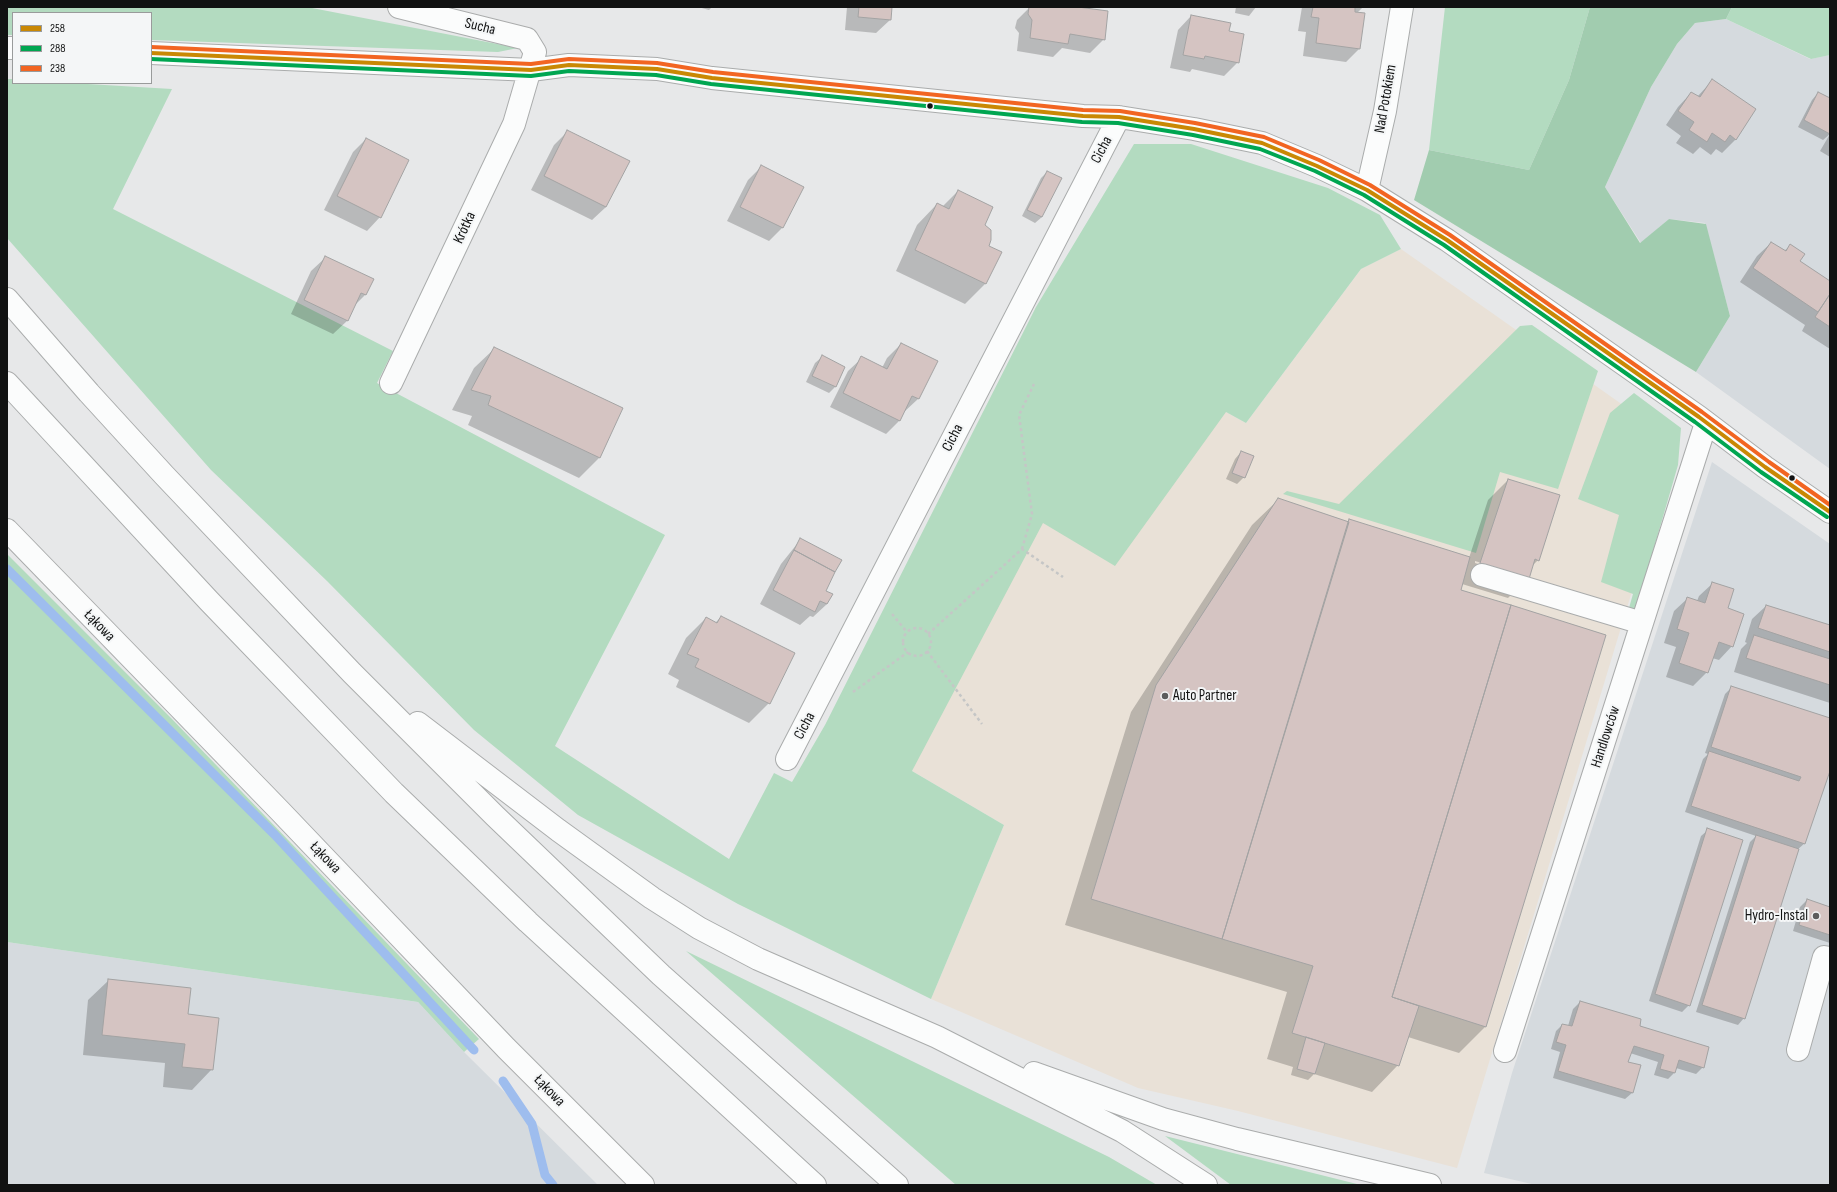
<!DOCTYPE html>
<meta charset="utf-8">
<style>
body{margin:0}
#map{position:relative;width:1837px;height:1192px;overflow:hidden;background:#e7e8e9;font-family:"Sofia Sans Condensed",sans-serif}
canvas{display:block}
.frame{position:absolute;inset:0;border:8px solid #111212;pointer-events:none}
.legend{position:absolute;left:12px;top:12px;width:140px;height:72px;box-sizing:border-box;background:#f4f6f7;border:1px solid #999b9b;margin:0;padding:5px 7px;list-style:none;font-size:12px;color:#111212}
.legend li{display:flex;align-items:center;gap:8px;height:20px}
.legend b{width:20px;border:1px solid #999b9b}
</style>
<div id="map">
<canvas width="1837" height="1192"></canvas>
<div class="frame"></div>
<ul class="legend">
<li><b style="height:5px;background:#c98804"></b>258</li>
<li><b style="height:5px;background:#00a651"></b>288</li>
<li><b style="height:5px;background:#f26522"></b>238</li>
</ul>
</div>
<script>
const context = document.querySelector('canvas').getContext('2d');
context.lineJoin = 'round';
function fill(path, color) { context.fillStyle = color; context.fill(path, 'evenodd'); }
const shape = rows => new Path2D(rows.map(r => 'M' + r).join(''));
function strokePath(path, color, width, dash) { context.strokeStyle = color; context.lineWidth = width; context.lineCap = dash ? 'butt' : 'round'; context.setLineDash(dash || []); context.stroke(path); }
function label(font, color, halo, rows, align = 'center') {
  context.font = font + ' "Sofia Sans Condensed",sans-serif'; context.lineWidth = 4; context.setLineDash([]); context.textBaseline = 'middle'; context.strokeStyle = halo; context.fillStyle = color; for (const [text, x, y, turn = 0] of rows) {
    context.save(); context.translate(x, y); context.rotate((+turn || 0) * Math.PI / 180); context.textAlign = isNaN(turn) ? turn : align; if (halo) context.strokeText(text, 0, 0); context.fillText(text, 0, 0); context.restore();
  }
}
const built = shape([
 [1726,19,1810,59,1830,55,1830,469,1696,372,1730,316,1705,223,1669,219,1641,243,1605,187,1651,87,1677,44,1695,23],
 [1712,462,1830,544,1830,1185,1536,1185,1484,1173,1512,1073],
 [7,942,418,1002,464,1052,598,1185,7,1185]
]);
const industrial = shape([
 [1401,249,1677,443,1457,1168,1238,1111,1138,1088,931,999,1004,825,912,771,1036,307,1246,423,1361,269]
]);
const green = shape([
 [7,7,307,7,518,48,498,52,151,40,151,13,13,13,13,35,7,35],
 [1445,7,1590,7,1569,80,1529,170,1429,150],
 [1732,7,1830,7,1830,55,1811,59,1726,19],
 [7,79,13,79,13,83,71,83,172,89,113,209,393,351,377,383,665,535,555,746,729,859,774,773,792,782,825,725,1036,307,1134,144,1191,144,1328,188,1380,215,1401,249,1361,269,1246,423,1226,412,1115,566,1043,523,912,771,1004,825,931,999,738,904,578,815,474,730,327,581,211,470,7,238],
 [1532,325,1598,371,1558,489,1500,472,1476,553,1283,494,1287,491,1339,504,1520,326],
 [1634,393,1681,428,1678,465,1636,610,1629,608,1633,594,1601,582,1619,515,1578,499,1610,413],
 [7,554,172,719,479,1039,464,1052,418,1002,7,942],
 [686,951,1109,1157,1157,1185,956,1185],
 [1165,1136,1361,1185,1231,1185]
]);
const forest = shape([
 [1590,7,1732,7,1726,19,1695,23,1677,44,1651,87,1605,187,1640,243,1669,219,1706,224,1730,316,1696,372,1414,200,1429,150,1529,170,1569,80]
]);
const shadow = shape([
 [698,7,712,7,709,10],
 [847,7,891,7,890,20,876,33,845,30],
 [1030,7,1072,7,1104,39,1090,53,1062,48,1053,57,1017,51,1019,33,1015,28,1017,20],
 [1236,7,1256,7,1249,16,1235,13],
 [1302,7,1363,7,1357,13,1359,49,1346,62,1303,56,1306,32,1298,31],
 [1191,16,1228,32,1238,62,1224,76,1192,69,1190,72,1170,68,1178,30],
 [1712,81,1736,139,1722,153,1716,149,1711,155,1700,147,1693,154,1676,143,1681,136,1666,125,1678,107,1691,93,1697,97],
 [1818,93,1830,99,1830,157,1820,151,1830,134,1823,140,1798,127,1812,100],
 [567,132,606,207,592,220,531,190,554,145],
 [366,139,380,217,367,231,324,210,353,152],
 [761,167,803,187,782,228,769,241,727,221,748,180],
 [1047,172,1042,217,1035,223,1022,216,1041,178],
 [958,191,983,226,988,246,1001,253,985,284,965,304,896,271,917,225,937,204,942,207],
 [1771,243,1784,251,1790,246,1799,261,1830,282,1830,349,1802,331,1805,325,1740,282,1757,256],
 [325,258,372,280,365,295,353,307,347,321,333,334,291,314,311,271],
 [901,344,937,362,918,399,904,412,899,421,886,434,830,407,848,371,862,358,882,368,887,358],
 [495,348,622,408,599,458,579,478,468,425,472,416,452,410,474,368],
 [822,357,844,367,835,387,829,393,806,382,815,363],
 [1241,452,1244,477,1237,484,1226,479,1235,459],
 [1508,480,1538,560,1532,566,1528,578,1508,598,1462,584,1460,590,1605,635,1485,1027,1459,1053,1408,1037,1398,1065,1372,1092,1314,1074,1308,1080,1291,1075,1293,1067,1267,1059,1287,992,1065,925,1131,712,1252,525,1279,499,1348,522,1469,558,1488,500],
 [1475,561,1521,575,1519,577,1475,563],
 [801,539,824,591,832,595,827,604,813,617,810,616,800,625,760,604,781,564],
 [1713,583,1726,609,1732,646,1719,660,1712,658,1707,672,1693,686,1666,677,1676,647,1664,643,1674,611,1688,598,1697,601,1699,596],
 [1766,606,1830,626,1830,703,1734,672,1741,649,1747,643,1745,642,1752,619],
 [721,617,769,703,749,723,676,687,679,680,668,674,686,638,706,618,715,623],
 [1732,687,1830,719,1830,768,1805,843,1797,850,1744,1018,1738,1025,1696,1012,1750,842,1756,836,1685,812,1703,759,1708,754,1705,753,1725,694],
 [1708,830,1689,1005,1682,1012,1649,1001,1701,836],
 [1807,900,1830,908,1830,943,1793,931,1800,907],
 [109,980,187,1015,212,1069,192,1090,163,1087,165,1063,83,1055,88,1000],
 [1580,1002,1638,1026,1703,1067,1696,1074,1676,1068,1674,1073,1668,1079,1654,1075,1658,1062,1630,1053,1627,1062,1640,1066,1632,1093,1625,1099,1553,1078,1560,1052,1551,1049,1556,1031,1562,1025,1568,1026,1573,1009]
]);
const stream = shape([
 [7,569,275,835,474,1050],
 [503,1081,532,1124,545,1175,553,1185]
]);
const building = shape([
 [859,7,892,7,891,20,858,17,859,7],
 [1029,7,1078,7,1108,11,1105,40,1070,34,1068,44,1030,38,1032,20,1028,14,1029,7],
 [1313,7,1355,7,1355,12,1365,13,1360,49,1316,43,1319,18,1311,17,1313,7],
 [1191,15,1231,23,1229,31,1244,34,1239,63,1205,56,1204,59,1183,55,1191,15],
 [1712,79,1756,109,1736,140,1730,135,1725,142,1712,133,1707,142,1689,130,1694,122,1678,111,1691,92,1700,97,1712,79],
 [1818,92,1830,98,1830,134,1804,120,1818,92],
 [567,130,630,161,606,207,544,176,567,130],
 [366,138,409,160,381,218,337,196,366,138],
 [761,165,804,187,783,228,740,207,761,165],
 [1047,171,1062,178,1042,217,1027,210,1047,171],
 [958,190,993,207,985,225,991,230,991,240,989,246,1002,252,986,284,915,250,937,203,949,209,958,190],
 [1771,242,1786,251,1790,244,1805,254,1800,261,1830,281,1830,294,1818,312,1753,268,1771,242],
 [325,256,374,279,366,295,361,293,348,321,304,300,325,256],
 [1830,294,1830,327,1815,317,1830,294],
 [901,343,938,361,919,399,912,396,900,421,843,393,861,356,887,369,901,343],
 [494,347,623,408,600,458,488,405,491,396,471,390,494,347],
 [822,355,845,367,836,387,812,376,822,355],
 [1241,451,1254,456,1245,478,1232,473,1241,451],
 [1508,479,1560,495,1539,561,1535,559,1529,579,1480,563,1508,479],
 [1278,498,1349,522,1222,939,1091,899,1156,685,1278,498],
 [1349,519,1470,557,1461,590,1511,605,1392,997,1419,1006,1399,1066,1292,1033,1313,966,1222,939,1349,519],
 [800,538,842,560,835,572,794,550,800,538],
 [794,550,835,572,826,591,833,594,827,604,820,601,815,612,773,590,794,550],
 [1712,582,1734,589,1728,608,1744,614,1733,647,1719,642,1708,673,1679,663,1689,633,1677,629,1687,597,1705,603,1712,582],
 [1511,605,1606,635,1486,1027,1392,997,1511,605],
 [1766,605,1830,625,1830,652,1758,628,1766,605],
 [721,616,795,653,770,704,695,667,699,659,687,654,706,617,717,623,721,616],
 [1754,635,1830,659,1830,685,1746,658,1754,635],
 [1731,686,1830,718,1830,771,1805,844,1691,806,1709,751,1799,781,1801,777,1711,747,1731,686],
 [1707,828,1743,840,1690,1006,1655,994,1707,828],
 [1756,835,1799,849,1745,1019,1702,1005,1756,835],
 [1807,899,1830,907,1830,935,1799,925,1807,899],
 [108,979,191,988,188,1014,219,1018,213,1070,182,1067,185,1044,102,1035,108,979],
 [1580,1001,1641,1019,1640,1026,1709,1047,1704,1068,1679,1060,1675,1073,1660,1069,1664,1055,1634,1046,1628,1062,1641,1065,1633,1093,1558,1071,1566,1045,1556,1042,1562,1024,1572,1026,1580,1001],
 [1306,1037,1325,1043,1315,1074,1297,1069,1306,1037]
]);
const path = shape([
 [1022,549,1032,514,1019,415,1034,384],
 [892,614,907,632],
 '903 642a14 14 0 1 1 28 0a14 14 0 1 1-28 0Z',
 [928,634,1022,549,1063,577],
 [927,651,982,724],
 [853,692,908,652]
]);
const minor = shape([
 [7,48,13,48],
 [151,53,531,70,569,65,657,69,712,78,1083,116,1119,117,1194,129,1262,143,1317,166,1367,190,1447,240,1699,417,1765,467,1830,512],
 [1367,190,1385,111,1402,7],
 [391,383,514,124,535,52,527,39,399,7],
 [7,530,280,811,506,1048,643,1185],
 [1482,575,1642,623],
 [787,759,1119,117],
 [1798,1050,1824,957,1830,958],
 [1505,1051,1706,423]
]);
const highway = shape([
 [7,299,89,393,164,475,352,673,495,816,661,975,897,1185],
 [7,383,209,601,394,793,528,922,815,1185],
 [418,723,558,830,652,898,699,928,758,959,937,1037,1122,1131,1206,1185],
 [1034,1073,1163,1119,1237,1139,1430,1185]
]);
const bus1 = shape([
 [151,53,531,70,569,65,657,69,712,78,1083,116,1119,117,1194,129,1262,143,1317,166,1367,190,1447,240,1699,417,1765,467,1830,512]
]);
const bus2 = shape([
 [151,59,531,76,569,71,656,75,711,84,1082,122,1118,123,1193,135,1260,149,1315,171,1364,195,1444,245,1695,422,1761,472,1827,517]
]);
const bus3 = shape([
 [151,47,531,64,569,59,657,63,713,72,1083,110,1120,111,1195,123,1264,137,1319,160,1370,185,1450,235,1702,412,1769,462,1830,505]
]);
const markers = [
 [930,106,3.5,"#111212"],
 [1792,478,3.5,"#111212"],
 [1165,696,4,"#5c5d5d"],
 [1816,916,4,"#5c5d5d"]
];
const streetNames = [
 ["Sucha",480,27,14],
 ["Nad Potokiem",1386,99,-80],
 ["Cicha",1102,150,-62],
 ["Krótka",465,228,-65],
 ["Cicha",953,438,-63],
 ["Łąkowa",99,626,46],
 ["Cicha",805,726,-62],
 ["Handlowców",1606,737,-72],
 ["Łąkowa",325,858,46],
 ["Łąkowa",549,1091,46]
];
const poiNames = [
 ["Auto Partner",1173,696],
 ["Hydro-Instal",1808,916,"right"]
];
fill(built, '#d5dade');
fill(industrial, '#e9e1d7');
fill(green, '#b3dbc0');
fill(forest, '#a1ccaf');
fill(shadow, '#0003');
strokePath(stream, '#9ebdee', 9);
fill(building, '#d5c4c2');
strokePath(building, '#a3a3a3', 1);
strokePath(minor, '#aaacac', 24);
strokePath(highway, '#aaacac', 24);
strokePath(path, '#c5c6c6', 2.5, [3, 3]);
strokePath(minor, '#fbfcfc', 22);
strokePath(highway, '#fbfcfc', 22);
strokePath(bus1, '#c98804', 4);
strokePath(bus2, '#00a651', 4);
strokePath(bus3, '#f26522', 4);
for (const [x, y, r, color] of markers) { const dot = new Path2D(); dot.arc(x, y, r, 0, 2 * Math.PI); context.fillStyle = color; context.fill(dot); strokePath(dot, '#f4f6f7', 1.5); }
label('15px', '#111212', '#f4f6f7', streetNames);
label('15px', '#111212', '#f4f6f7', poiNames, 'left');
</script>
